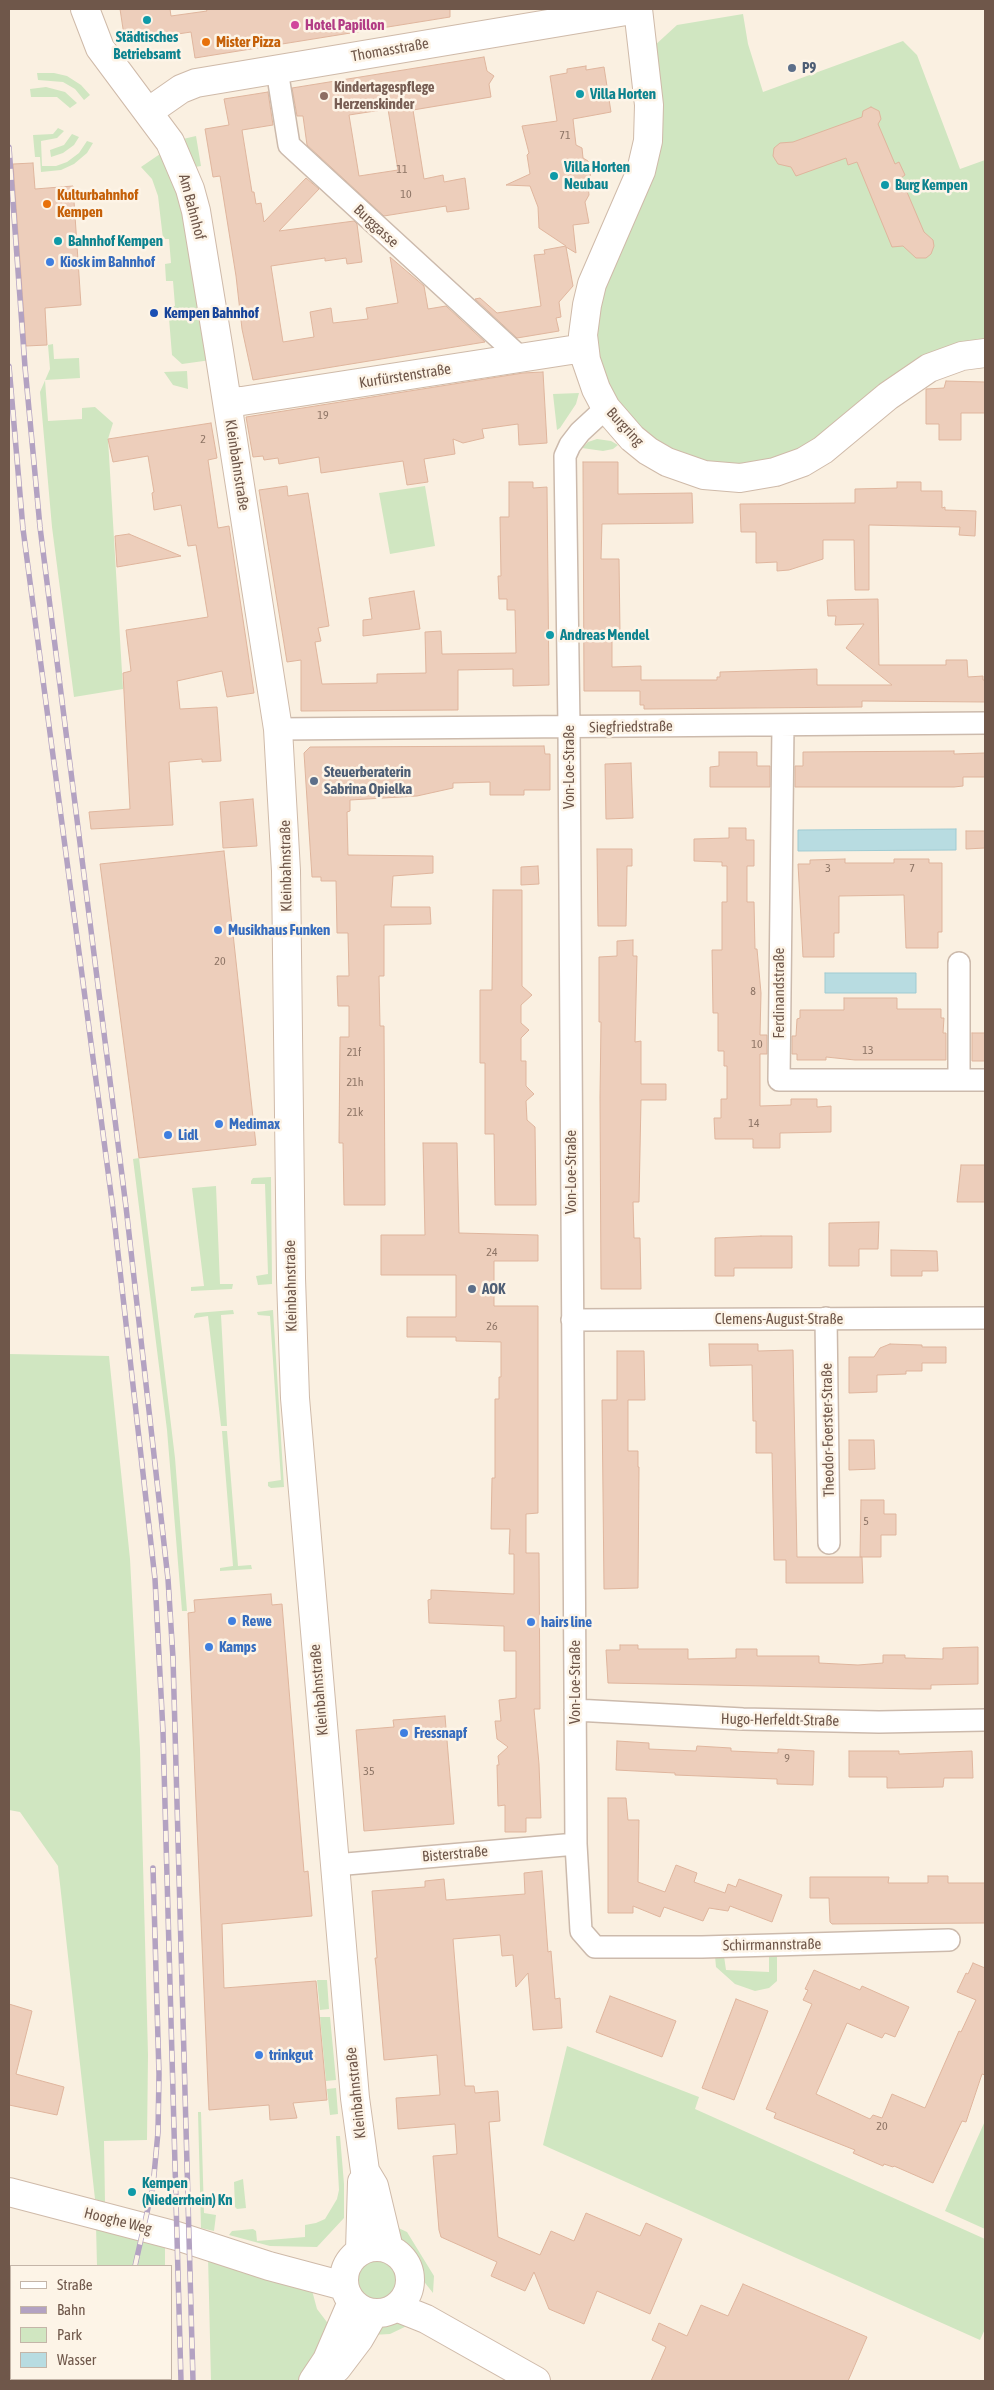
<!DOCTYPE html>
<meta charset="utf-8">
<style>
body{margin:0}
#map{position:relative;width:994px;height:2390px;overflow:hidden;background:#faf0e1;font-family:"Asap Condensed",sans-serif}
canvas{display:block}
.frame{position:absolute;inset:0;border:10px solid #6f574a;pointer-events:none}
.legend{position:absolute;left:10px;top:2265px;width:162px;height:115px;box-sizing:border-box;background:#fdf4e7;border:1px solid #c4b5a8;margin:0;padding:6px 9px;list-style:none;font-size:15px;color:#6f574a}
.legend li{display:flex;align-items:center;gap:10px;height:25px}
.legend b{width:25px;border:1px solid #c4b5a8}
</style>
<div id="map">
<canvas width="994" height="2390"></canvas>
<div class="frame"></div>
<ul class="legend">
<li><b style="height:6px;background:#fff"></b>Straße</li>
<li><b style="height:6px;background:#b3a2c2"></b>Bahn</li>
<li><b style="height:14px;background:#d0e6c1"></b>Park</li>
<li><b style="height:14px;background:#b8dce1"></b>Wasser</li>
</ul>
</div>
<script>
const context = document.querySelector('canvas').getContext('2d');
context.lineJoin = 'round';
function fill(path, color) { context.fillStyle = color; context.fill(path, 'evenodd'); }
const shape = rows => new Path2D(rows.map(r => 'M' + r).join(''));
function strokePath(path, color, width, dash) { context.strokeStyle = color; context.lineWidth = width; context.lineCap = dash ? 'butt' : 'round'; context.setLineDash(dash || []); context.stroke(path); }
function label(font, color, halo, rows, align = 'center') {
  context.font = font + ' "Asap Condensed",sans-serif'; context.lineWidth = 5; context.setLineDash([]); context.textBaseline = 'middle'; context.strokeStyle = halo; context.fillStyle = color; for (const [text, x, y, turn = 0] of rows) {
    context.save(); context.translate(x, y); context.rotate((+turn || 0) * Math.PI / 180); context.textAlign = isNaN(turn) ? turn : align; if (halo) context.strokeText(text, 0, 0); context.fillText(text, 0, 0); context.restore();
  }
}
const green = shape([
 [743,14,748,44,763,92,903,41,917,55,960,169,985,160,985,342,790,454,740,466,705,463,659,445,618,407,599,364,595,330,653,47,677,25],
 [37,73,54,73,67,76,81,85,90,95,84,100,75,89,63,82,38,80],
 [46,87,65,92,77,103,70,108,57,97,31,97,30,89],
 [58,128,64,131,57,138,41,141,42,166,56,166,67,162,79,153,87,141,93,143,87,153,74,164,61,170,41,172,40,157,35,157,33,135,53,134],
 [72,134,79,137,74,145,63,153,51,157,50,150,64,145],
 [196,136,201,166,195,167,183,139],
 [160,154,168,169,184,211,211,360,182,364,172,355,168,306,175,306,173,281,166,281,165,264,171,263,169,239,163,239,158,196,152,179,141,167],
 [53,344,54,359,79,358,80,378,45,380,48,421,82,419,82,408,95,407,113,423,108,439,123,689,74,697,52,527,40,392,50,369,48,345],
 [187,371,188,389,173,385,164,372],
 [579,393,576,404,560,428,557,430,553,394],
 [597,439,611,441,618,445,613,449,603,451,582,448,588,442],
 [425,486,435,546,390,554,379,493],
 [139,1158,175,1458,187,1611,182,1611,167,1430,133,1159],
 [271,1177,272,1284,258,1285,256,1276,268,1274,265,1184,251,1184,251,1181,253,1178],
 [216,1186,220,1284,233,1284,232,1289,191,1291,191,1287,204,1286,192,1188],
 [233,1310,234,1314,221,1315,227,1426,221,1426,208,1316,194,1318,194,1316,196,1313],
 [273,1310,284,1487,271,1488,268,1486,268,1482,281,1480,270,1316,258,1315,257,1312],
 [9,1354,109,1356,130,1559,140,1749,148,2055,147,2140,104,2141,105,2203,95,2199,58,1866,20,1812,9,1810],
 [222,1431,227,1431,238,1566,251,1565,252,1569,220,1571,220,1568,233,1566],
 [715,1956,724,1956,726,1970,769,1972,769,1956,777,1956,777,1981,769,1988,755,1991,735,1984,716,1967],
 [317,1980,327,1980,329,2009,320,2010],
 [330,2017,336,2080,326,2081,320,2017],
 [567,2046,699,2097,695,2109,985,2239,985,2329,980,2340,543,2145],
 [336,2088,338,2114,330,2115,327,2089],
 [198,2112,201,2112,204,2213,216,2215,214,2231,201,2228],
 [985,2121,985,2229,945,2211],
 [336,2136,340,2136,344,2184,344,2218,317,2247,270,2246,229,2235,232,2231,253,2229,256,2231,257,2241,305,2237,305,2225,316,2223,325,2219,337,2199,339,2190],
 [243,2179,246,2208,237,2209,235,2207,234,2182],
 [96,2225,165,2244,165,2266,97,2266],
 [392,2225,407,2232,434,2276,433,2293,422,2279,421,2269,415,2255,401,2242],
 [208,2256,310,2283,317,2309,333,2330,304,2381,211,2381],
 '356 2280a22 22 0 1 1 44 0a22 22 0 1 1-44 0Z',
 [399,2321,413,2323,390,2334,372,2335,383,2326]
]);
const water = shape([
 [956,829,956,850,798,851,798,830,956,829],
 [825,973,916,973,916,993,825,993,825,973]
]);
const building = shape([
 [120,9,170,9,171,16,207,11,206,9,450,9,450,17,195,58,191,32,125,42,120,9],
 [484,57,487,71,494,76,489,84,491,97,413,110,424,179,443,175,444,182,465,178,469,209,447,212,446,206,384,216,307,145,303,116,297,116,292,88,484,57],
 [388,109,398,170,359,176,349,115,388,109],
 [586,66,586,70,604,67,611,112,573,119,576,145,582,148,583,158,588,161,591,179,588,185,589,195,585,202,589,223,573,225,576,253,566,247,573,286,559,302,561,317,556,318,559,331,517,338,475,299,480,298,497,313,541,306,534,255,545,254,544,250,566,246,539,228,538,207,530,186,506,185,530,174,527,155,529,153,522,126,557,121,550,76,567,73,567,69,586,66],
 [268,92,273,125,242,130,252,192,254,192,256,204,261,203,264,222,306,178,319,189,279,231,354,221,357,224,362,262,347,264,346,258,325,261,325,258,271,266,283,342,314,337,310,312,331,308,333,323,368,319,366,308,398,303,390,257,424,286,428,309,446,306,485,342,253,380,242,329,236,276,220,176,213,177,205,129,229,125,224,99,268,92],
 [871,107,879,111,881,119,878,124,895,164,899,162,905,175,901,178,924,232,933,240,934,246,931,254,926,258,916,258,903,246,892,247,857,162,848,165,846,158,796,176,791,167,778,164,773,156,774,148,780,143,793,142,862,117,863,111,871,107],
 [33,163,35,189,73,186,81,305,45,308,47,345,26,346,13,164,33,163],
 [543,372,547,443,519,445,518,424,482,429,484,438,463,443,453,439,455,454,424,459,428,482,407,485,403,461,321,473,319,457,279,464,278,458,264,460,263,456,253,457,246,417,523,373,543,372],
 [946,381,985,382,985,413,961,413,961,440,939,440,939,424,926,424,926,389,944,388,946,381],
 [211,423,217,458,208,460,218,528,229,526,254,693,227,697,222,671,177,681,180,709,217,707,221,761,202,762,202,759,169,762,173,825,91,829,89,812,130,809,123,673,131,671,126,630,208,617,196,545,188,546,181,505,154,510,152,493,154,492,148,456,113,462,108,439,211,423],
 [583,462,618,462,618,494,692,493,693,523,602,524,601,559,619,559,620,633,612,633,612,667,641,666,641,680,717,680,717,677,720,677,720,672,817,669,817,685,892,685,846,648,864,624,835,625,836,616,828,616,827,600,878,599,879,665,946,665,946,660,967,660,968,677,983,676,983,680,985,680,985,702,862,701,862,707,644,709,644,705,640,705,640,691,584,691,583,462],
 [509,482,533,482,533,488,547,487,549,685,513,686,513,669,458,670,458,710,301,711,301,660,287,662,259,490,287,486,288,496,308,493,329,626,318,628,321,641,315,642,322,684,377,683,377,674,426,673,425,632,441,631,442,654,516,653,515,610,507,610,507,599,499,599,498,576,501,576,500,517,509,517,509,482],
 [897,482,921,482,921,491,942,491,942,508,945,507,945,510,976,511,975,536,959,535,960,527,869,525,869,590,855,590,854,540,823,540,823,559,789,570,777,571,777,562,756,563,756,532,741,532,740,504,855,503,855,489,897,488,897,482],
 [129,534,181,556,117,567,115,536,129,534],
 [414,591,420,629,363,636,363,620,372,619,369,598,414,591],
 [544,746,545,754,550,754,550,790,524,790,524,795,490,795,490,782,453,783,453,788,417,796,350,800,350,811,347,812,348,855,433,856,433,873,393,876,391,907,430,907,431,924,384,925,384,976,379,976,380,1026,384,1026,385,1205,344,1205,343,1143,339,1143,340,1037,349,1037,349,1006,338,1006,337,976,349,976,348,933,337,933,336,881,321,881,321,877,312,877,304,753,310,747,544,746],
 [954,751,954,754,985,753,985,777,963,777,963,786,954,787,795,787,795,766,803,766,803,752,954,751],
 [719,752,757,752,757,766,770,766,770,787,710,787,710,767,719,766,719,752],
 [631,763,633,818,606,819,605,764,631,763],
 [253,799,257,846,223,848,220,802,253,799],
 [729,828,746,828,746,840,754,840,754,866,747,866,747,902,754,902,755,949,757,949,761,993,760,1035,767,1035,767,1054,760,1054,760,1106,791,1105,791,1099,817,1099,817,1107,831,1106,831,1132,780,1133,780,1148,753,1148,753,1139,715,1139,714,1118,721,1118,721,1099,727,1099,727,1066,724,1066,724,1051,718,1051,718,1013,713,1013,712,950,722,950,722,902,727,902,727,866,722,866,722,862,694,861,694,839,729,838,729,828],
 [966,831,985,831,985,848,966,849,966,831],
 [597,849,632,849,632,866,627,866,626,926,598,926,597,849],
 [224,851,256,1145,139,1158,100,864,224,851],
 [845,859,845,863,894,863,894,859,929,859,929,863,942,863,942,932,938,932,938,948,906,948,904,895,839,896,839,933,834,933,834,957,803,957,798,864,810,864,810,860,845,859],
 [538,866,539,884,521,885,521,867,538,866],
 [493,890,522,890,522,986,532,995,521,1005,521,1023,529,1030,521,1038,521,1061,526,1061,526,1086,534,1094,526,1101,527,1120,535,1127,536,1205,495,1205,494,1134,485,1134,485,1063,480,1063,480,990,492,990,493,890],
 [633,940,633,956,637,956,635,1042,641,1041,641,1084,666,1084,666,1100,641,1100,639,1202,633,1202,634,1238,640,1238,641,1289,601,1289,600,1097,601,1022,599,1022,599,957,617,956,617,941,633,940],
 [844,998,897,998,897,1009,941,1009,941,1018,944,1018,943,1033,946,1033,946,1060,855,1060,826,1057,826,1060,797,1060,797,1054,792,1054,792,1036,796,1036,797,1019,800,1018,800,1010,844,1010,844,998],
 [972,1033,985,1033,985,1061,972,1061,972,1033],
 [423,1143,457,1143,459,1233,538,1235,538,1261,494,1261,494,1306,538,1306,538,1513,526,1514,526,1553,539,1553,540,1709,534,1709,539,1764,541,1818,526,1818,526,1832,505,1832,505,1805,498,1806,497,1765,499,1765,498,1756,508,1747,497,1739,495,1721,501,1721,499,1700,516,1698,516,1651,504,1651,504,1626,429,1623,428,1600,431,1599,431,1590,514,1594,514,1554,509,1554,510,1529,491,1529,492,1478,495,1478,495,1399,499,1399,499,1377,501,1377,501,1342,456,1341,456,1337,407,1337,407,1317,456,1317,456,1275,381,1275,381,1235,425,1235,423,1143],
 [961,1165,985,1165,985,1202,957,1202,961,1165],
 [879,1222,878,1249,859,1249,859,1266,829,1266,829,1223,879,1222],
 [761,1236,792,1236,792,1268,734,1268,734,1276,715,1276,715,1238,761,1236],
 [891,1250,937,1251,938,1271,922,1271,922,1276,891,1276,891,1250],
 [709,1344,758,1344,758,1351,793,1350,797,1557,862,1557,863,1583,786,1583,786,1560,774,1560,772,1453,756,1453,756,1421,753,1421,752,1365,710,1366,709,1344],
 [890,1344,922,1345,922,1347,946,1347,946,1363,922,1363,922,1371,906,1371,906,1374,877,1375,877,1392,849,1393,849,1357,874,1357,880,1348,890,1344],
 [617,1351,644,1351,645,1400,628,1400,628,1451,638,1451,638,1467,639,1467,638,1588,604,1589,602,1400,617,1400,617,1351],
 [849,1440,874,1440,875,1469,849,1470,849,1440],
 [861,1500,884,1500,884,1514,896,1514,896,1535,881,1535,881,1557,860,1557,861,1500],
 [271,1594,272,1605,282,1604,304,1872,308,1871,312,1916,222,1924,224,1988,316,1981,327,2100,293,2103,297,2118,270,2120,269,2105,209,2110,188,1613,195,1612,194,1600,271,1594],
 [620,1645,638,1645,638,1649,688,1649,688,1659,736,1658,736,1649,757,1649,757,1656,819,1656,819,1663,858,1665,883,1663,883,1655,905,1655,905,1658,943,1659,943,1648,978,1647,978,1684,931,1685,931,1689,920,1689,608,1683,606,1650,620,1650,620,1645],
 [445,1716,454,1824,364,1831,356,1730,394,1727,393,1720,445,1716],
 [617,1741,649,1743,649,1749,696,1751,697,1746,731,1748,731,1751,778,1753,778,1749,814,1751,813,1785,777,1784,777,1779,675,1775,675,1773,616,1770,617,1741],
 [849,1751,899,1751,899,1754,972,1751,973,1778,944,1778,943,1787,887,1788,887,1777,849,1777,849,1751],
 [608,1798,626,1798,628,1820,639,1820,638,1882,665,1892,676,1865,697,1873,694,1882,725,1893,728,1884,736,1887,739,1879,782,1895,772,1922,730,1906,728,1911,709,1908,703,1921,664,1907,660,1917,633,1906,633,1913,608,1913,608,1798],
 [542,1871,548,1952,551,1951,555,1999,560,1998,562,2028,533,2030,528,1973,516,1987,513,1955,502,1956,500,1935,453,1939,465,2086,474,2086,475,2093,498,2091,500,2121,489,2122,498,2237,540,2255,551,2231,574,2241,586,2213,640,2236,646,2223,682,2239,650,2314,597,2291,584,2324,549,2309,534,2272,525,2291,491,2276,497,2262,441,2237,439,2230,433,2156,457,2154,455,2124,398,2129,396,2098,440,2095,437,2055,384,2060,376,1966,375,1958,377,1958,372,1891,425,1887,425,1881,444,1879,446,1900,525,1894,524,1873,542,1871],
 [928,1876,948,1876,948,1883,985,1883,985,1923,832,1924,830,1922,829,1898,810,1898,810,1877,889,1877,888,1883,928,1883,928,1876],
 [973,1963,985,1968,985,2075,982,2074,966,2122,962,2121,933,2183,894,2166,893,2167,884,2164,883,2166,853,2153,855,2150,774,2118,776,2113,766,2109,812,2004,803,2000,808,1990,805,1989,814,1970,860,1990,862,1986,909,2007,895,2037,885,2033,882,2038,847,2023,816,2094,870,2119,873,2115,882,2118,892,2094,925,2108,959,2031,961,2032,976,2000,957,1992,966,1973,968,1974,973,1963],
 [610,1996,676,2021,662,2057,596,2032,610,1996],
 [736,1999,768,2011,734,2100,702,2088,736,1999],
 [9,2004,32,2011,16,2074,64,2087,57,2115,9,2105,9,2004],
 [743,2284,867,2337,848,2381,651,2381,666,2347,652,2340,659,2323,687,2336,701,2305,728,2316,743,2284]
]);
const street = shape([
 [277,70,289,145,521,358],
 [606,408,580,432,570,445,565,456,569,727,576,1844,581,1931,595,1947,702,1947,949,1940],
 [783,725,779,1080,985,1080],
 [278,729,985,723],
 [959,1080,959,963],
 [826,1318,829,1543],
 [572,1320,985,1318],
 [575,1710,743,1719,879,1722,985,1720],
 [335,1865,576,1844]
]);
const secondary = shape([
 [85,9,100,48,170,142,190,189,196,211,219,351,278,729,286,871,291,1278,295,1398,355,2098,365,2171,374,2186,389,2249],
 [638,9,649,105,648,141,641,171,592,284,587,305,583,335,586,360,596,389,606,408,632,438,648,451,667,462,704,475,740,478,775,472,803,462,823,450,888,396,929,368,962,356,985,353],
 [148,112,181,89,196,83,638,9],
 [227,402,242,401,584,348],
 [9,2192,177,2236,269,2266,344,2286],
 '344 2280a33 33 0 1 1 66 0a33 33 0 1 1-66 0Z',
 [360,2251,362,2182],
 [396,2307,426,2319,536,2381],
 [337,2368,359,2339,374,2313],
 [313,2381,327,2360,352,2302]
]);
const rail = shape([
 [9,147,25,367,40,527,126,1207,168,1579,173,1658,193,2381],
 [9,366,23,529,113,1209,155,1579,163,1732,181,2381],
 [135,2266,153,2186,158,2132,159,2074,153,1868],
 [106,2381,106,2379]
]);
const markers = [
 [147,20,5,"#0f9aa8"],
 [295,25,5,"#d1479c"],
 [206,42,5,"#e8710a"],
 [792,68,5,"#5c6f8a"],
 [580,94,5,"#0f9aa8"],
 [324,96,5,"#8d6e63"],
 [554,176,5,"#0f9aa8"],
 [885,185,5,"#0f9aa8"],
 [47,204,5,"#e8710a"],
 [58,241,5,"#0f9aa8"],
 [50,262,5,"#3f7fe0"],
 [154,313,5,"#1a4fb4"],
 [550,635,5,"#0f9aa8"],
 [314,781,5,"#5c6f8a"],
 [218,930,5,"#3f7fe0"],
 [219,1124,5,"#3f7fe0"],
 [168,1135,5,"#3f7fe0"],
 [472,1289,5,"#5c6f8a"],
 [232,1621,5,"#3f7fe0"],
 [531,1622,5,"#3f7fe0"],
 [209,1647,5,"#3f7fe0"],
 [404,1733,5,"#3f7fe0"],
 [259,2055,5,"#3f7fe0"],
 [132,2192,5,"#0f9aa8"]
];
const numberNames = [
 ["71",565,135],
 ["11",402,169],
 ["10",406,194],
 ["19",323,415],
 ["2",203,439],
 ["3",828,868],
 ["7",912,868],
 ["20",220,961],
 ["8",753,991],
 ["10",757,1044],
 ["13",868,1050],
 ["21f",354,1052],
 ["21h",355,1082],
 ["21k",355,1112],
 ["14",754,1123],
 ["24",492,1252],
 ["26",492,1326],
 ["5",866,1521],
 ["9",787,1758],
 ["35",369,1771],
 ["20",882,2126]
];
const hotelNames = [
 ["Hotel Papillon",305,25]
];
const cultureNames = [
 ["Städtisches",147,37,"center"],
 ["Betriebsamt",147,54,"center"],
 ["Villa Horten",590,94],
 ["Villa Horten",564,167],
 ["Neubau",564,184],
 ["Burg Kempen",895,185],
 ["Bahnhof Kempen",68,241],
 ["Andreas Mendel",560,635],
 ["Kempen",142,2183],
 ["(Niederrhein) Kn",142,2200]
];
const foodNames = [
 ["Mister Pizza",216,42],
 ["Kulturbahnhof",57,195],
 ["Kempen",57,212]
];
const streetNames = [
 ["Thomasstraße",390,50,-10],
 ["Am Bahnhof",192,207,75],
 ["Burggasse",376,226,43],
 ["Kurfürstenstraße",405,376,-9],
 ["Burgring",625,427,47],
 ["Kleinbahnstraße",237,465,81],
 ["Siegfriedstraße",631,727,-1],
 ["Von-Loe-Straße",569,767,-90],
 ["Kleinbahnstraße",286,866,-91],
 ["Ferdinandstraße",779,993,-90],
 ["Von-Loe-Straße",571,1172,-90],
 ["Kleinbahnstraße",291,1286,-91],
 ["Clemens-August-Straße",779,1319],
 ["Theodor-Foerster-Straße",828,1430,-91],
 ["Von-Loe-Straße",575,1682,-90],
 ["Kleinbahnstraße",319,1690,-95],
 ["Hugo-Herfeldt-Straße",780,1720,1],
 ["Bisterstraße",455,1854,-5],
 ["Schirrmannstraße",772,1945,-1],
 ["Kleinbahnstraße",356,2093,-96],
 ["Hooghe Weg",118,2221,14]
];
const serviceNames = [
 ["P9",802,68],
 ["Steuerberaterin",324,772],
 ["Sabrina Opielka",324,789],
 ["AOK",482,1289]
];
const educationNames = [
 ["Kindertagespflege",334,87],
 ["Herzenskinder",334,104]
];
const shopNames = [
 ["Kiosk im Bahnhof",60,262],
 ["Musikhaus Funken",228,930],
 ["Medimax",229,1124],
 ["Lidl",178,1135],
 ["Rewe",242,1621],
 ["hairs line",541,1622],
 ["Kamps",219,1647],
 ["Fressnapf",414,1733],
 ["trinkgut",269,2055]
];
const transitNames = [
 ["Kempen Bahnhof",164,313]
];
fill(green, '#d0e6c1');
fill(water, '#b8dce1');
strokePath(water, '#9fcbd2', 1);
fill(building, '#edcebb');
strokePath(building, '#dfb59d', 1);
strokePath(street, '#ccbaac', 24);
strokePath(secondary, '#cfbaa9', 30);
strokePath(street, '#fff', 21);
strokePath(secondary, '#fff', 28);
strokePath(rail, '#b3a2c2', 5.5);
strokePath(rail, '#fdf4e7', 4, [11]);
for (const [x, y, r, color] of markers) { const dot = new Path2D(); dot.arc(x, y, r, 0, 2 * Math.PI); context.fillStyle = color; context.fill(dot); strokePath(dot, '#fdf4e7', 2); }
label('12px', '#8e7566', null, numberNames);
label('bold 15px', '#b23c85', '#fdf4e7', hotelNames, 'left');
label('bold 15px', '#0d838f', '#fdf4e7', cultureNames, 'left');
label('bold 15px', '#c56008', '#fdf4e7', foodNames, 'left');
label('15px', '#6f574a', '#fdf4e7', streetNames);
label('bold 15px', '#4e5e75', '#fdf4e7', serviceNames, 'left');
label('bold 15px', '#785e54', '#fdf4e7', educationNames, 'left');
label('bold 15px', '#366cbe', '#fdf4e7', shopNames, 'left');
label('bold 15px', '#164399', '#fdf4e7', transitNames, 'left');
</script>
